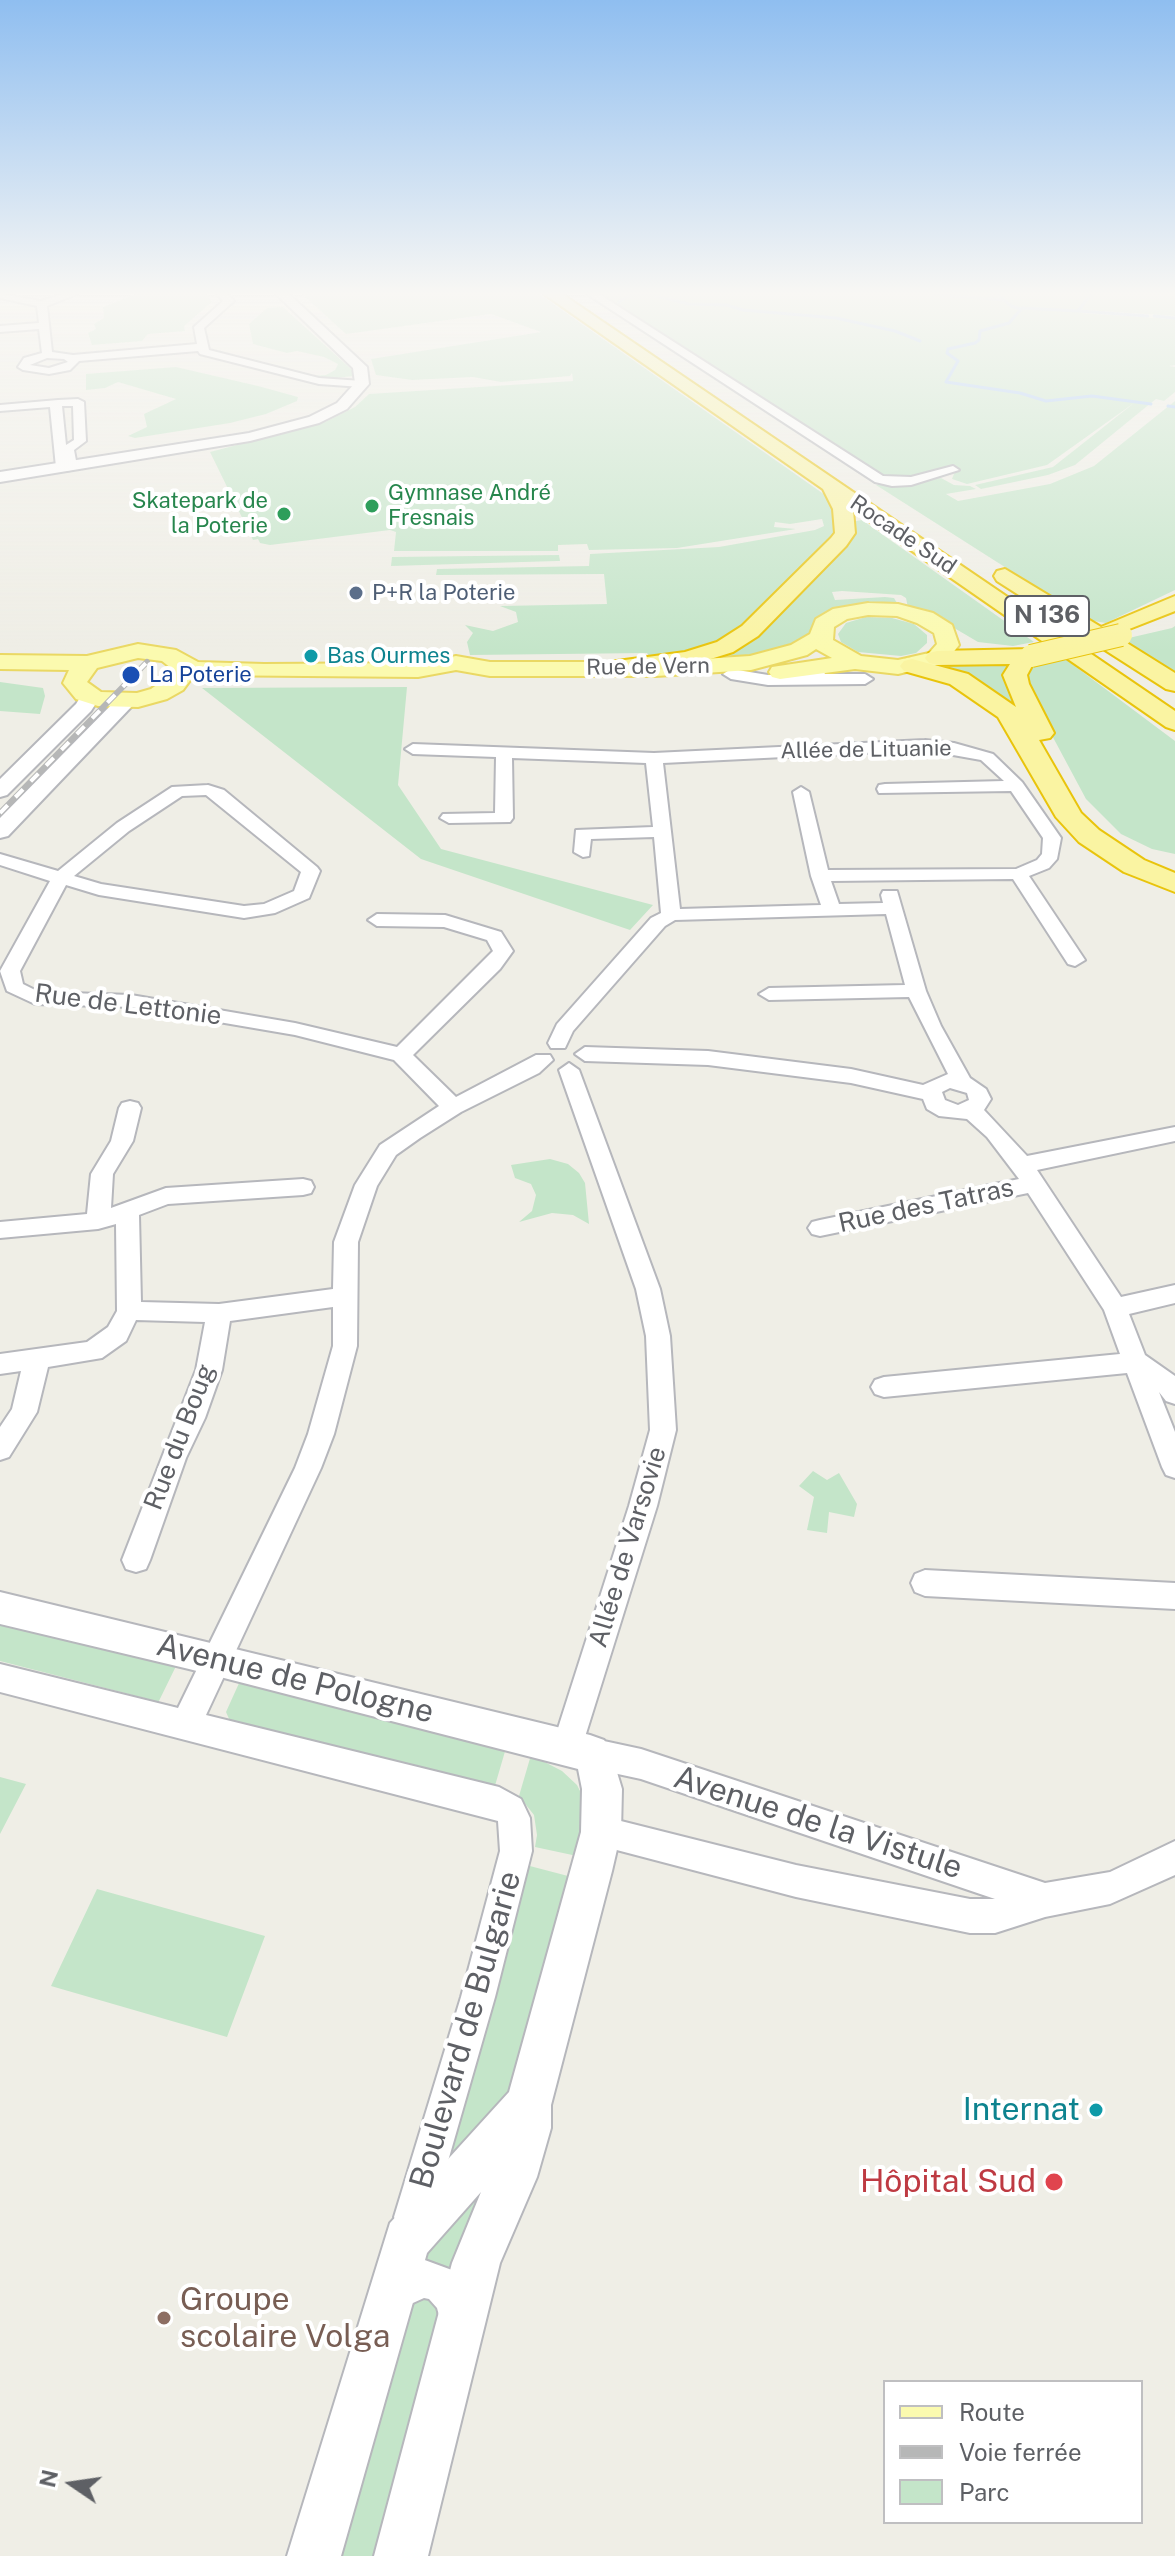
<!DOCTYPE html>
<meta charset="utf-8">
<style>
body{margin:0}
#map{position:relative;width:1175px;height:2556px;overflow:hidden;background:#efeee6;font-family:"Public Sans",sans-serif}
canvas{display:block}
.legend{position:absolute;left:883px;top:2380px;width:260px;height:144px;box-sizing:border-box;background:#fff;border:2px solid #bfbfc1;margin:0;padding:10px 14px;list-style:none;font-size:24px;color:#5e6065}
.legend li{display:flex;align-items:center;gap:16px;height:40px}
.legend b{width:40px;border:2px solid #bfbfc1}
.north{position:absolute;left:32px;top:2444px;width:80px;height:80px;-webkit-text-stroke:6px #fff;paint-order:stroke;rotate:283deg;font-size:22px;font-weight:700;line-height:32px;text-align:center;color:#5e6065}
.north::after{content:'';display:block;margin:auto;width:28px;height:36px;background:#5e6065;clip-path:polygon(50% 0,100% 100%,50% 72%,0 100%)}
</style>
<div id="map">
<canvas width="1175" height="2556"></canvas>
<ul class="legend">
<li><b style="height:10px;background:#fbfaaf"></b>Route</li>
<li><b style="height:10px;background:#b6b7b7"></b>Voie ferrée</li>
<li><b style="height:22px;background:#c4e5c9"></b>Parc</li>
</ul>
<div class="north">N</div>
</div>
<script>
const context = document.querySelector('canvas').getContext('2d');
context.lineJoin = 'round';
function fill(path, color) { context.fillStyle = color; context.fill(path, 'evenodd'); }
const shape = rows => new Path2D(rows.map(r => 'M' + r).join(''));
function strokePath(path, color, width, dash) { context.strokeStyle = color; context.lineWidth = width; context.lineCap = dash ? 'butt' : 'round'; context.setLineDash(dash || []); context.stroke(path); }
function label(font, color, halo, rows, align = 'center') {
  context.font = font + ' "Public Sans",sans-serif'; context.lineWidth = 8; context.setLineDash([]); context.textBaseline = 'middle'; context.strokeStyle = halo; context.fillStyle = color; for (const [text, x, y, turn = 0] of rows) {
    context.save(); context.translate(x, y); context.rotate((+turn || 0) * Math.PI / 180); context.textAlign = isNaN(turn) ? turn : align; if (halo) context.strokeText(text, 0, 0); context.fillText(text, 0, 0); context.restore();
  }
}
const green = shape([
 [136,294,206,294,212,302,184,326,185,331,148,334,142,341,92,345,88,333,96,329,94,324,104,318,103,307],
 [302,294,539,294,825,495,833,504,837,527,831,537,745,623,713,643,651,659,647,653,470,655,467,642,473,633,465,625,493,631,518,622,516,612,500,606,607,604,604,574,436,575,437,569,589,566,590,554,719,547,815,530,824,526,822,519,790,524,775,522,774,527,796,529,677,548,589,550,587,544,558,545,558,551,394,551,396,532,390,530,270,545,260,543,258,539,253,540,210,452,325,422,355,407,369,394,573,381,572,373,570,376,501,382,473,377,412,380,376,375,371,359,541,332,491,314,346,334],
 [596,294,1175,294,1175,316,1086,310,1080,313,1175,319,1175,365,1169,366,1175,367,1175,392,1164,401,1156,399,1146,407,1075,465,1048,475,981,489,975,485,1053,467,1134,403,1047,465,967,484,952,479,955,471,932,470,920,475,882,478],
 [283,307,352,370,353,376,328,379,313,376,326,375,335,370,338,364,324,357,297,351,287,353,253,344,249,324,267,308],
 [176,367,258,386,298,397,297,401,266,414,230,423,135,438,128,436,147,427,144,414,176,399,118,382,105,388,86,390,86,374],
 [1175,401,1175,590,1106,623,1088,620,876,485,941,478,954,485,970,486,976,489,946,494,958,501,1050,484,1094,466],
 [862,520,1034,642,1013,646,978,642,944,622,908,608,906,598,901,595,842,591,832,592,835,600,885,597,894,598,897,603,855,605,830,612,814,624,808,640,772,654,698,662,758,634,841,553,855,534,856,521],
 [559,555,560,561,557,561,391,566,392,557],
 [866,617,892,618,914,624,927,635,927,643,916,653,901,656,858,652,841,642,838,634,846,623],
 [1175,626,1175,675,1120,640,1172,628],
 [1060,655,1175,741,1175,854,1152,849,1121,834,1086,799,1025,685,1027,668],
 [962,660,1014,664,1024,718,930,666],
 [0,682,43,688,45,696,40,714,0,711],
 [407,687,398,785,441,849,653,905,630,930,421,859,202,688],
 [550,1159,568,1164,579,1173,585,1183,589,1224,573,1215,552,1213,519,1222,532,1211,536,1195,531,1184,515,1178,511,1165],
 [813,1471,827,1480,839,1473,857,1504,854,1517,829,1512,827,1533,807,1530,814,1497,799,1486],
 [0,1621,179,1660,156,1707,147,1705,148,1699,0,1661],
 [240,1681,506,1748,494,1789,230,1721,226,1712],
 [531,1755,562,1771,577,1785,583,1797,583,1832,577,1856,535,1847,537,1835,534,1815,519,1796],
 [0,1777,26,1784,0,1834],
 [526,1865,568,1876,502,2125,436,2184],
 [97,1889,265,1936,227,2037,51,1986],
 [496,2174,458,2284,413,2264],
 [426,2294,441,2302,390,2556,330,2556,401,2307]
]);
const stream = shape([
 [933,294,1004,300],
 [998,294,1011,306,1021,309],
 [1091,294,1078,311,1022,308,1009,323,980,331,979,340,975,343,948,349,947,353,958,361,946,382,1020,393,1046,401,1092,396,1151,404],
 [619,302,629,295,648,294,689,304,727,305,743,310,836,318,895,331,920,341],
 [1079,311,1148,316],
 [1154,316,1175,318],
 [1168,406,1175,407]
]);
const minor = shape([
 [0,294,41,301,63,294,77,294,47,306,52,352,73,355,197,344,194,327,223,301,217,294,227,294,234,301,204,328,209,350,319,378,362,381,367,384,362,387,319,384,200,354,198,351,79,361,70,370,49,374,23,370,18,367,24,358,42,353,39,329,0,332,0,326,39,323,37,306,0,298,0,294],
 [47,358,64,359,68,362,49,368,30,365,47,358],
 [587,294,599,294,883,476,911,477,953,466,959,470,911,485,892,486,875,482,587,294],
 [58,400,78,399,84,402,86,441,74,450,77,466,71,470,62,471,56,467,50,407,0,411,0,405,58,400],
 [62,406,73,406,74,440,66,445,62,406],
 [814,662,819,664,825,674,865,674,873,679,865,684,768,685,731,679,723,674,731,669,768,675,810,675,806,667,814,662],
 [925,740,954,743,993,754,1022,782,1061,838,1057,859,1049,868,1029,876,1085,960,1075,966,1068,964,1013,879,831,881,839,904,883,903,881,895,883,891,897,891,926,991,941,1026,970,1078,986,1089,991,1099,984,1110,1027,1156,1175,1127,1175,1141,1037,1170,1121,1297,1175,1285,1175,1303,1129,1314,1145,1355,1175,1376,1175,1404,1166,1401,1159,1392,1175,1432,1175,1478,1166,1475,1162,1467,1127,1373,884,1397,875,1394,871,1387,875,1380,884,1377,1120,1354,1104,1310,1028,1193,820,1236,812,1234,808,1228,812,1222,820,1220,1019,1179,987,1137,967,1119,939,1116,927,1109,923,1099,851,1083,708,1065,585,1061,575,1054,585,1047,708,1051,851,1069,923,1085,948,1074,909,997,769,1000,759,994,769,988,905,985,886,914,675,920,665,926,573,1031,565,1048,551,1048,548,1043,557,1024,651,918,661,913,654,837,591,839,589,856,583,857,574,852,576,830,653,827,646,763,512,758,513,818,510,822,449,823,440,818,443,814,495,813,496,757,413,754,405,749,413,744,654,753,925,740],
 [925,750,981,760,1004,781,885,784,879,785,877,789,879,793,1011,791,1043,838,1042,854,1037,860,1016,869,828,870,809,792,801,787,793,792,811,876,821,905,680,909,663,763,925,750],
 [950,1088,967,1093,969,1100,958,1105,945,1100,942,1092,950,1088],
 [208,785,224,790,317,867,320,871,309,898,275,913,244,918,99,895,66,885,20,971,23,984,39,992,131,995,295,1023,397,1047,493,951,487,940,444,927,377,926,368,920,377,914,445,915,501,932,513,951,500,969,413,1055,456,1097,536,1055,550,1055,553,1060,539,1073,461,1112,420,1138,396,1155,377,1186,358,1242,357,1346,334,1434,321,1468,206,1715,499,1787,521,1799,530,1818,532,1851,495,1997,432,2217,426,2230,413,2236,400,2230,394,2217,461,1997,500,1851,498,1821,0,1692,0,1664,178,1708,295,1468,308,1434,333,1346,333,1307,230,1321,222,1370,205,1418,186,1458,150,1560,146,1569,136,1572,126,1569,122,1560,196,1370,205,1322,136,1320,126,1341,102,1358,48,1367,37,1412,9,1457,0,1460,0,1427,12,1409,21,1371,0,1374,0,1354,87,1342,108,1327,117,1311,116,1224,98,1229,0,1238,0,1222,87,1214,91,1174,111,1141,119,1108,122,1103,130,1101,138,1103,141,1108,133,1141,113,1174,111,1208,166,1188,303,1179,311,1181,314,1187,311,1193,303,1195,168,1204,139,1215,141,1302,219,1304,333,1289,334,1242,355,1185,380,1145,439,1106,394,1060,295,1035,131,1007,35,1004,7,991,0,971,50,881,0,865,0,854,58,871,117,823,172,787,208,785],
 [206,795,301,872,294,891,264,904,244,906,101,884,74,876,129,831,182,796,206,795],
 [569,1063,579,1070,660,1289,670,1336,676,1430,657,1506,584,1740,590,1738,641,1749,1045,1883,1110,1872,1175,1841,1175,1875,1110,1904,1045,1917,995,1933,970,1933,796,1897,590,1843,585,1832,590,1821,601,1816,796,1865,970,1899,995,1899,641,1779,590,1768,579,1763,577,1758,567,1762,556,1757,552,1747,629,1506,650,1430,646,1336,636,1289,559,1070,569,1063],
 [925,1570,1175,1583,1175,1609,925,1596,915,1592,911,1583,915,1574,925,1570],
 [422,2259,460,2273,475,2302,477,2316,471,2330,457,2336,443,2330,437,2308,429,2299,424,2298,393,2312,379,2307,374,2293,379,2279,422,2259]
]);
const tertiary = shape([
 [276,294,289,294,367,367,369,384,347,409,319,423,250,441,0,482,0,472,249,433,309,417,337,403,355,383,353,368,276,294],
 [90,691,100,697,91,711,7,795,0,797,0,779,76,704,83,693,90,691],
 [126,695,133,697,136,701,133,705,8,836,0,838,0,818,119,697,126,695],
 [0,1592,590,1735,604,1740,610,1749,622,1789,621,1832,612,1871,551,2105,551,2128,537,2177,500,2263,428,2556,374,2556,452,2263,481,2192,427,2253,341,2556,287,2556,390,2223,509,2092,581,1832,582,1789,578,1769,189,1669,0,1624,0,1592]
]);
const primary = shape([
 [868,603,898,604,933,613,952,625,959,645,945,663,898,674,855,669,780,679,772,677,769,672,772,667,832,658,816,649,807,655,751,670,656,676,490,676,456,670,418,677,194,675,183,690,167,699,138,707,98,706,76,699,63,683,69,670,0,669,0,655,87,656,138,644,176,650,198,662,264,664,418,663,456,656,490,662,656,662,750,656,791,645,810,634,816,619,833,609,868,603],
 [868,615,897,616,917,623,934,633,937,644,929,653,898,660,861,656,833,640,834,627,847,619,868,615],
 [138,658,162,661,171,668,172,674,151,689,137,693,101,692,87,682,97,668,138,658]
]);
const trunk = shape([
 [544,294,562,294,1175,711,1175,730,1166,727,853,510,855,533,846,546,758,636,733,652,688,666,610,675,602,673,598,668,602,663,685,652,717,642,742,626,831,538,835,533,833,509,823,489,544,294],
 [1005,569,1101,627,1175,596,1175,611,1114,635,1175,673,1175,691,1166,689,997,581,994,576,997,571,1005,569],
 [1031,649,1039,651,1043,656,1034,662,1027,675,1029,684,1054,733,1050,738,1039,740,1081,813,1099,830,1144,860,1175,873,1175,892,1124,872,1079,842,1056,817,998,717,950,684,904,671,900,666,904,661,912,659,968,674,1016,707,1003,675,1010,664,937,665,929,663,925,658,929,653,937,651,1031,649]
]);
const rail = shape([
 [0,813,147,662]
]);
const trunkBridge = shape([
 [1031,656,1121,635]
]);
const markers = [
 [372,506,8,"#2e9e5b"],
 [284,514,8,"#2e9e5b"],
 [356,593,8,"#5c6f8a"],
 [311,656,8,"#0f9aa8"],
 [131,675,10,"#1a4fb4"],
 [1096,2110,8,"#0f9aa8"],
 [1054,2182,10,"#e0444e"],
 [164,2318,8,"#8d6e63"]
];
const farLeisurenames = [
 ["Gymnase André",388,493],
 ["Fresnais",388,518],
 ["Skatepark de",268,501,"right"],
 ["la Poterie",268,526,"right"]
];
const farStreetnames = [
 ["Rocade Sud",903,535,34],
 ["Rue de Vern",648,667,-1],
 ["Allée de Lituanie",866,750,-1]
];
const farServicenames = [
 ["P+R la Poterie",372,593]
];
const farCulturenames = [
 ["Bas Ourmes",327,656]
];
const farTransitnames = [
 ["La Poterie",149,675]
];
const shields = [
 [1047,616,84]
];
const shieldNames = [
 ["N 136",1047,616]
];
const streetNames = [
 ["Rue de Lettonie",128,1005,7],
 ["Rue des Tatras",926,1206,-12],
 ["Rue du Boug",180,1437,-69],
 ["Allée de Varsovie",628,1547,-73]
];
const nearStreetnames = [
 ["Avenue de Pologne",295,1679,14],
 ["Avenue de la Vistule",818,1823,18],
 ["Boulevard de Bulgarie",466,2030,-74]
];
const nearCulturenames = [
 ["Internat",1080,2110]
];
const nearHealthnames = [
 ["Hôpital Sud",1036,2182]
];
const nearEducationnames = [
 ["Groupe",180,2300],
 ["scolaire Volga",180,2337]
];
fill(green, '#c4e5c9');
strokePath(stream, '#aaccfb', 3);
strokePath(minor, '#b6b7bc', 4);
strokePath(tertiary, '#b6b7bc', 4);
strokePath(primary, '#ead864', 4);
strokePath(trunk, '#e9c40c', 4);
fill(minor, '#fff');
fill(tertiary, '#fff');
fill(primary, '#fbfaaf');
fill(trunk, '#faf4a2');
strokePath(rail, '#b6b7b7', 6);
strokePath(rail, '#fff', 4, [11]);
strokePath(trunkBridge, '#e9c40c', 24, []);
strokePath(trunkBridge, '#faf4a2', 22);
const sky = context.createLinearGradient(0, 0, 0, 652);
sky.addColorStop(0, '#8fbef0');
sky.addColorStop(0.45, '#f8f7f4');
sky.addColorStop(1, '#f8f7f400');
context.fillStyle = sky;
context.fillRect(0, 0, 1175, 652);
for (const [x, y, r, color] of markers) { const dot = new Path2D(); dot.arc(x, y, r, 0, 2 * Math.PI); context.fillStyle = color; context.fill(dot); strokePath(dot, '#fff', 3); }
label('22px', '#27864d', '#fff', farLeisurenames, 'left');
label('22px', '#5e6065', '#fff', farStreetnames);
label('22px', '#4e5e75', '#fff', farServicenames, 'left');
label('22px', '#0d838f', '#fff', farCulturenames, 'left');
label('22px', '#164399', '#fff', farTransitnames, 'left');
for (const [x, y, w] of shields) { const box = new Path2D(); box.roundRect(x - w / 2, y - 20, w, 40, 6); context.fillStyle = '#fff'; context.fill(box); strokePath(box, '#5e6065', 2); }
label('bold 24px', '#5e6065', null, shieldNames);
label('26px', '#5e6065', '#fff', streetNames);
label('32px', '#5e6065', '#fff', nearStreetnames);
label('32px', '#0d838f', '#fff', nearCulturenames, 'right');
label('32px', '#be3a42', '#fff', nearHealthnames, 'right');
label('32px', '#785e54', '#fff', nearEducationnames, 'left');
</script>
